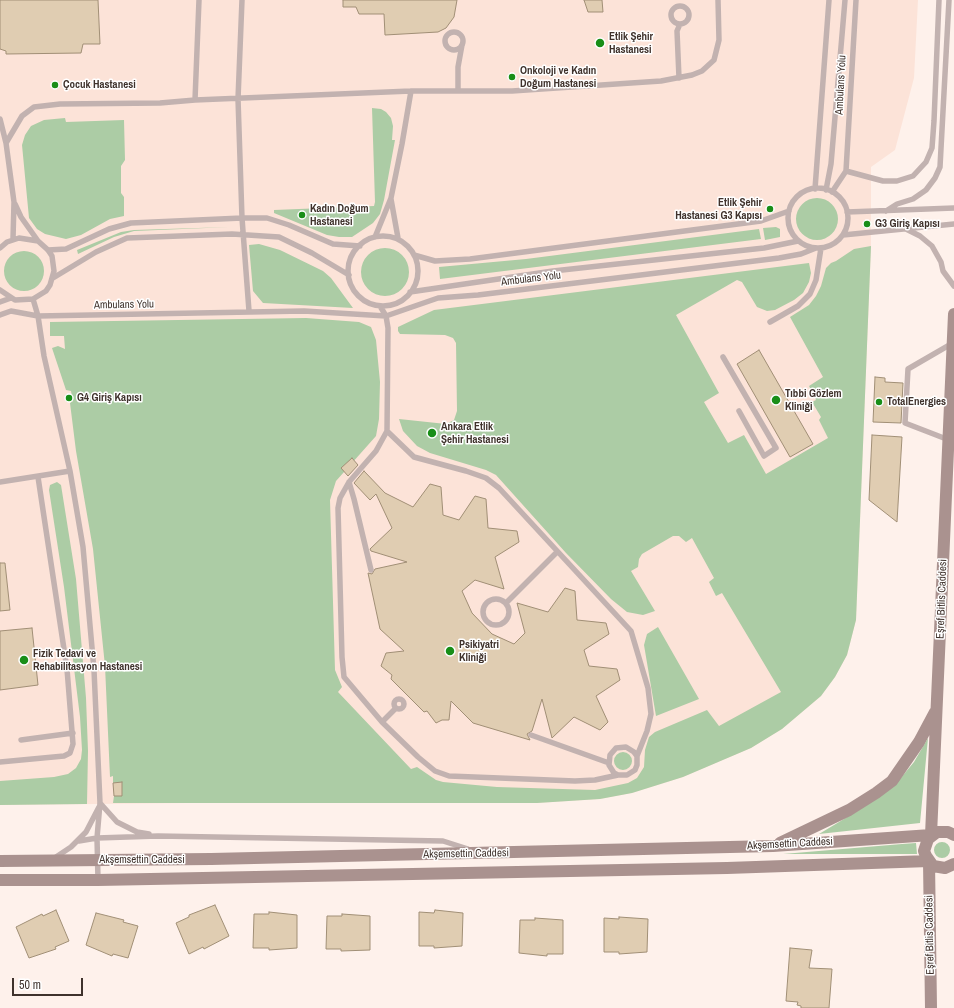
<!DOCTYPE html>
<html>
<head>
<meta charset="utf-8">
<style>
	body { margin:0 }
	#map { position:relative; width:954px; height:1008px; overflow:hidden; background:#fef1eb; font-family:"Archivo Narrow",sans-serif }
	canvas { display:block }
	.scale { position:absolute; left:12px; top:978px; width:71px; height:18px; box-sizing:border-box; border:2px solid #3f322c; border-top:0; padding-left:5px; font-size:12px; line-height:14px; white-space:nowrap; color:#3f322c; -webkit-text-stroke:3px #fff; paint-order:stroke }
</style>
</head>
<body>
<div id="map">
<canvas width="954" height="1008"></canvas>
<div class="scale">50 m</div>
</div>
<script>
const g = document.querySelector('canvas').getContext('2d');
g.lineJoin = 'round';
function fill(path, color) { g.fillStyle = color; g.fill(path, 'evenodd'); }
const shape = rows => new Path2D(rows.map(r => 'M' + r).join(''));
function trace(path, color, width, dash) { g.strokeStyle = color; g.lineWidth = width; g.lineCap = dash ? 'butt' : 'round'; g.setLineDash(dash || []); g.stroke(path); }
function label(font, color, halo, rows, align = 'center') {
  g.font = font + ' "Archivo Narrow",sans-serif'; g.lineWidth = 3; g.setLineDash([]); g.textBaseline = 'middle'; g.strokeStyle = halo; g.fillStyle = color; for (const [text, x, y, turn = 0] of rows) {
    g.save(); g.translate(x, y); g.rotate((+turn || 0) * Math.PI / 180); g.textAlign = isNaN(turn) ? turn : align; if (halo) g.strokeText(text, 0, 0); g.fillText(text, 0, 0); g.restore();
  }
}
const built = shape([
	[0,0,918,0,914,78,895,150,871,167,871,246,856,620,847,655,835,677,821,696,782,729,751,748,683,777,632,793,600,799,537,803,281,802,0,805]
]);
const green = shape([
	[372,108,381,109,386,112,391,118,393,126,392,140,395,140,384,200,380,214,373,223,352,237,339,237,327,235,274,213,274,210,374,206,375,202],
	[65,118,66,122,124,120,125,160,121,166,121,193,124,197,124,216,110,219,81,235,66,239,45,234,37,229,29,218,22,145,25,135,31,126,44,120],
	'796 219a21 21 0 1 1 42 0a21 21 0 1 1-42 0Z',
	[230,227,134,231,114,237,78,254,77,250,121,232,134,230],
	[776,227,780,229,780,237,765,240,763,228],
	[759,229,761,239,440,279,439,267,526,259],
	[259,244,280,250,323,271,331,278,353,308,263,303,253,291,249,245],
	[871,246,856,620,847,655,835,677,821,696,782,729,751,748,683,777,632,793,600,799,537,803,113,803,114,796,122,795,122,783,113,783,113,776,110,777,105,666,93,549,76,451,70,403,73,401,71,391,66,390,52,348,58,346,65,349,64,336,50,336,50,322,306,318,359,322,371,327,376,340,380,382,379,419,376,436,336,481,330,500,335,670,342,687,338,692,411,769,417,767,436,780,443,782,497,787,595,790,628,783,637,778,644,767,645,750,649,737,655,732,707,710,719,726,781,692,722,593,716,596,709,582,714,578,692,538,686,542,679,536,673,536,642,554,639,559,638,567,631,571,655,611,643,615,627,612,611,599,566,553,496,475,486,470,430,453,417,446,403,431,399,419,446,424,454,420,457,411,456,343,453,338,445,335,400,334,398,331,398,327,434,310,809,263,811,273,809,282,803,293,794,300,775,310,767,311,757,307,742,282,737,280,676,315,719,393,704,402,728,443,744,435,766,474,828,438,819,420,821,417,812,402,816,400,809,386,823,377,790,317,809,305,816,296,821,286,826,268,831,263,836,261,854,249],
	'361 272a24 24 0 1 1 48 0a24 24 0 1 1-48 0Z',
	'4 271a20 20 0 1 1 40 0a20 20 0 1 1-40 0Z',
	[57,482,61,485,76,579,86,698,88,751,87,804,0,805,0,781,54,777,68,774,76,768,81,759,82,750,80,717,64,587,49,490,50,485],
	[658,627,699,699,656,716,644,645,647,634],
	[928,738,920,823,819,834,859,810,895,785,914,762],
	'614 761a9 9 0 1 1 18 0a9 9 0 1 1-18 0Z',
	'934 850a8 8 0 1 1 16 0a8 8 0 1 1-16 0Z',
	[916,843,917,854,783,854,902,844]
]);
const building = shape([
	[0,0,98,0,100,44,83,44,81,53,6,54,6,51,0,49,0,0],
	[343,0,457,0,454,17,446,28,438,32,385,35,384,14,359,14,356,7,343,7,343,0],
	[584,0,602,0,603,12,588,12,584,0],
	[759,350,813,444,790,457,737,364,759,350],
	[875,377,885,378,885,382,903,383,901,423,873,422,875,377],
	[872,435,902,437,897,522,869,500,872,435],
	[352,458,358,465,348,476,341,468,352,458],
	[364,471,385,493,413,507,430,484,441,487,443,515,459,520,475,496,486,499,488,528,517,531,519,542,495,557,504,589,475,580,462,591,472,613,492,634,514,644,525,633,517,603,548,612,565,588,575,591,577,620,606,623,609,634,584,650,589,666,617,669,620,680,596,696,608,722,600,730,574,717,552,738,542,699,532,731,527,734,530,740,473,723,451,701,449,720,442,720,436,723,427,711,424,712,391,679,392,675,381,666,386,653,404,651,380,629,368,573,372,574,375,569,407,562,371,551,370,549,392,528,376,494,370,500,354,483,364,471],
	[0,563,5,563,10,610,0,611,0,563],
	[32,628,38,685,0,690,0,631,32,628],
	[122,782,122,796,114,796,113,783,122,782],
	[215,905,229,936,204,949,203,947,189,954,176,923,189,917,189,915,215,905],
	[56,910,69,941,55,947,56,949,29,958,16,927,42,914,43,916,56,910],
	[435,910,463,913,462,946,434,948,434,946,419,946,419,912,434,913,435,910],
	[269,912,297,915,297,948,269,950,269,948,253,948,254,914,269,914,269,912],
	[96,913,124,920,123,922,138,926,128,958,113,954,112,956,86,945,96,913],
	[342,914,370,916,370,950,341,951,341,949,326,949,327,916,342,916,342,914],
	[619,917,648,919,647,952,619,954,619,952,604,952,604,918,619,919,619,917],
	[535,918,563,920,563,954,547,954,547,956,519,953,520,920,535,920,535,918],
	[790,948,812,950,809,968,832,969,829,1008,801,1008,801,1006,797,1005,798,1002,786,1001,790,948]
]);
const lane = shape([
	[242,0,238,99,242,218,249,311],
	'671 15a9 9 0 1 1 18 0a9 9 0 1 1-18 0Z',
	'445 41a9 9 0 1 1 18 0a9 9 0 1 1-18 0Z',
	[679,78,677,31,680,24],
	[458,90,458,67,462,45],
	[195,100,199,0],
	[0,119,6,143],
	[846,171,883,181,897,181,913,176,926,162,932,148,934,121,939,0],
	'788 218a30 30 0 1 1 60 0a30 30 0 1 1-60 0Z',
	[815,189,829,0],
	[826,190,831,164,845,0],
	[832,192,846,171,856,0],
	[391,199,398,238],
	[15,204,21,217,38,241],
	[886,211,897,204,913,199,926,190,935,178,940,167,949,0],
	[847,212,954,208],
	[904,228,920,236,932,246,941,262,943,271,954,286],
	[843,235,954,224],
	'348 271a35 35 0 1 1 70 0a35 35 0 1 1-70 0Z',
	[375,237,391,198,402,144,411,91],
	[13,239,14,202,6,143,22,116,34,107,60,104,160,103,195,100,411,91,512,91,661,81,692,75,702,71,714,60,719,40,718,0],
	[0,248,7,242,19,238,38,241,48,250,52,256,54,271,50,285,46,291,33,299,15,300,0,290],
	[48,250,66,249,109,229,131,223,242,218,267,218,289,225,333,244,360,246],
	[414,255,435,261,470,259,761,221,789,211],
	[53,278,96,252,127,238,232,234,279,237,312,253,349,275],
	[410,292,553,271,764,248,798,241],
	[33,299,38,316,44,356,70,471,83,547,94,670,100,803,97,838,98,880],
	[0,302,11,298],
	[380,306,386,316,388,328,387,431,376,451,349,482,340,498,338,508,342,657,344,677,382,722,418,757,435,771,449,776,575,781,595,780,618,775],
	[0,315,11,311,38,316,304,311,386,316,438,298,478,295,779,258,801,254,816,248],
	[770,322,798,306,810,294,816,280,821,248],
	[723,357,776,448,764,456,739,411],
	[387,431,414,457,466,471,486,478,499,488,631,631,648,688,651,714,647,731,637,756,637,765,635,770,627,775,618,775,614,773,609,765,610,755,616,748,626,747,634,752,637,756],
	[949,440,905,423,908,369,953,343],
	[0,482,70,471],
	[349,482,354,499,371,570],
	'483 612a13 13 0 1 1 26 0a13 13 0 1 1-26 0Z',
	[506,603,557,552],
	'394 704a5 5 0 1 1 10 0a5 5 0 1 1-10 0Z',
	[382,722,396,708],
	[531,735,609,763],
	[21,740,73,733],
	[0,762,64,756,70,753,73,744,67,669,38,477],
	[100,803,117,822,137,832,149,834],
	[79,841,97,838,158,836,443,841,468,849],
	[56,857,71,847,86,832,99,807]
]);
const secondary = shape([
	[931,835,954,314],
	[954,835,948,832,937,832,928,839,924,851,926,856,933,866,945,868,954,864],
	[780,843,849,810,876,793,892,781,919,742,935,712],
	[0,861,211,859,773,846,931,835],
	[929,861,931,1008],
	[0,880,98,880,727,868,929,861]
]);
const markers = [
	[600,43,5,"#198e18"],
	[512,77,4,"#198e18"],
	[55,85,4,"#198e18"],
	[770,209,4,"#198e18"],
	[302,215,4,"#198e18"],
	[867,224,4,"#198e18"],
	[69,398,4,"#198e18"],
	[776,400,5,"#198e18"],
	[879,402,4,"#198e18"],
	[432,433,5,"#198e18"],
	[450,651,5,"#198e18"],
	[24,660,5,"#198e18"]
];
const poiNames = [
	["Etlik Şehir",609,37],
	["Hastanesi",609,50],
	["Onkoloji ve Kadın",520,71],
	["Doğum Hastanesi",520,84],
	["Çocuk Hastanesi",63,85],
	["Etlik Şehir",762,203,"right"],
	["Hastanesi G3 Kapısı",762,216,"right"],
	["Kadın Doğum",310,209],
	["Hastanesi",310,222],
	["G3 Giriş Kapısı",875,224],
	["Tıbbi Gözlem",785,394],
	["Kliniği",785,407],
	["G4 Giriş Kapısı",77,398],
	["TotalEnergies",887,402],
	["Ankara Etlik",441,427],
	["Şehir Hastanesi",441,440],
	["Psikiyatri",459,645],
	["Kliniği",459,658],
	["Fizik Tedavi ve",33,654],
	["Rehabilitasyon Hastanesi",33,667]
];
const streetNames = [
	["Ambulans Yolu",841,85,-87],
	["Ambulans Yolu",531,279,-7],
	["Ambulans Yolu",124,305,-1],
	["Eşref Bitlis Caddesi",942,599,-88],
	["Akşemsettin Caddesi",790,844,-3],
	["Akşemsettin Caddesi",466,854,-1],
	["Akşemsettin Caddesi",142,860],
	["Eşref Bitlis Caddesi",930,935,-91]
];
fill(built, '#fce3d8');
fill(green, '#accca5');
fill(building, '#e0cdb2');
trace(building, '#a18f76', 1);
trace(lane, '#c2b2b0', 5.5);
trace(secondary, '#aa928f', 12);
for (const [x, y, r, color] of markers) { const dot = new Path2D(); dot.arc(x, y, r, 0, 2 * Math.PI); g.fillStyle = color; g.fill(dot); trace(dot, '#fff', 1.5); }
label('bold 11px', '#3f322c', '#fff', poiNames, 'left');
label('11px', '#3f322c', '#fff', streetNames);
</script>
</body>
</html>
